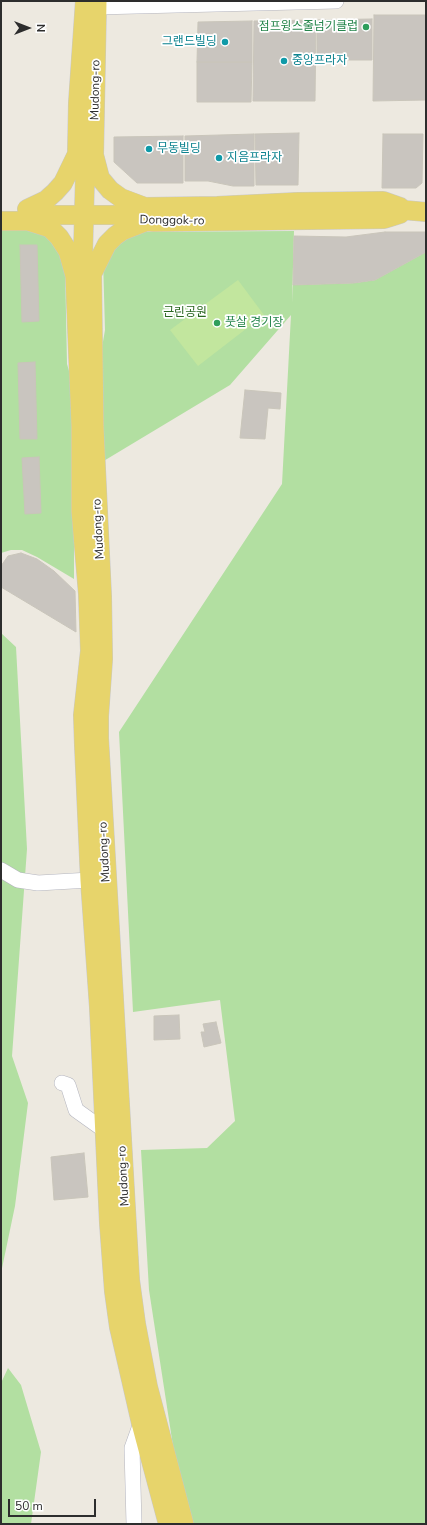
<!DOCTYPE html>
<html>
<head>
<meta charset="utf-8">
<style>
	body { margin:0 }
	#map { position:relative; width:427px; height:1525px; overflow:hidden; background:#ede9e0; font-family:"Nunito Sans",sans-serif }
	canvas { display:block }
	.frame { position:absolute; inset:0; border:2px solid #2d2d2d; pointer-events:none }
	.north { position:absolute; left:8px; top:8px; width:40px; height:40px; -webkit-text-stroke:3px #fff; paint-order:stroke; rotate:90deg; font-size:11px; font-weight:700; line-height:16px; text-align:center; color:#2d2d2d }
	.north::after { content:''; display:block; margin:auto; width:14px; height:18px; background:#2d2d2d; clip-path:polygon(50% 0,100% 100%,50% 72%,0 100%) }
	.scale { position:absolute; left:8px; top:1499px; width:88px; height:18px; box-sizing:border-box; border:2px solid #2d2d2d; border-top:0; padding-left:5px; font-size:12px; line-height:14px; white-space:nowrap; color:#2d2d2d; -webkit-text-stroke:3px #fff; paint-order:stroke }
</style>
</head>
<body>
<div id="map">
<canvas width="427" height="1525"></canvas>
<div class="frame"></div>
<div class="north">N</div>
<div class="scale">50 m</div>
</div>
<script>
const g = document.querySelector('canvas').getContext('2d');
g.lineJoin = 'round';
function fill(path, color) { g.fillStyle = color; g.fill(path, 'evenodd'); }
const shape = rows => new Path2D(rows.map(r => 'M' + r).join(''));
function trace(path, color, width, dash) { g.strokeStyle = color; g.lineWidth = width; g.lineCap = dash ? 'butt' : 'round'; g.setLineDash(dash || []); g.stroke(path); }
function label(font, color, halo, rows, align = 'center') {
  g.font = font + ' "Nunito Sans","Noto Sans KR",sans-serif'; g.lineWidth = 3.5; g.setLineDash([]); g.textBaseline = 'middle'; g.strokeStyle = halo; g.fillStyle = color; for (const [text, x, y, turn = 0] of rows) {
    g.save(); g.translate(x, y); g.rotate((+turn || 0) * Math.PI / 180); g.textAlign = isNaN(turn) ? turn : align; if (halo) g.strokeText(text, 0, 0); g.fillText(text, 0, 0); g.restore();
  }
}
const green = shape([
	[1,226,47,233,65,264,67,364,74,388,74,579,37,557,22,550,11,550,1,553],
	[294,231,292,303,293,285,354,283,375,280,426,252,426,1524,185,1524,149,1290,141,1150,207,1148,235,1121,220,1000,133,1012,119,732,282,484,291,315,230,385,102,462,100,359,105,330,103,259,133,232],
	[1,633,16,647,27,849,12,1056,28,1103,15,1206,1,1273],
	[8,1368,21,1385,41,1452,31,1524,1,1524,1,1383]
]);
const pitch = shape([
	[238,280,264,315,198,366,170,330]
]);
const building = shape([
	[374,15,426,15,426,100,373,101,374,15],
	[372,19,372,60,317,60,317,20,372,19],
	[316,20,315,101,253,101,254,21,316,20],
	[252,21,252,62,197,62,198,22,252,21],
	[197,62,252,62,251,102,197,102,197,62],
	[299,133,298,185,256,185,255,134,299,133],
	[254,134,254,186,233,186,208,181,185,181,185,136,254,134],
	[383,134,423,134,422,183,416,188,382,188,383,134],
	[183,136,183,183,137,183,114,162,114,137,183,136],
	[385,232,426,232,426,252,375,280,354,283,293,285,294,236,346,237,385,232],
	[20,245,37,245,39,321,22,322,20,245],
	[35,362,37,439,20,439,18,363,35,362],
	[245,390,281,393,280,409,268,408,265,439,240,438,245,390],
	[39,457,41,513,25,514,22,458,39,457],
	[21,553,37,559,54,571,75,591,76,632,1,587,1,566,8,556,21,553],
	[179,1015,180,1039,154,1040,154,1016,179,1015],
	[216,1022,221,1043,204,1047,201,1032,205,1032,203,1024,216,1022],
	[84,1153,88,1197,54,1200,51,1157,84,1153]
]);
const minor = shape([
	[97,7,336,1],
	[1,870,18,880,38,883,90,880],
	[62,1083,68,1085,76,1110,104,1130],
	[134,1524,132,1448,141,1423]
]);
const major = shape([
	[85,1,78,103,77,154,82,171,85,176,83,254,90,267,92,274,94,427,102,597,103,659,99,716,99,738,130,1280,136,1324,148,1387,184,1524],
	[94,155,100,178,110,190,121,198,145,207],
	[85,176,89,171,94,155,97,1],
	[27,209,46,200,55,192,63,183,77,154],
	[126,215,137,209,145,207,217,206,298,202,383,201,400,207,404,210,426,212],
	[126,215,130,219,137,221,154,222,384,219,400,214,404,210],
	[1,221,28,221,46,215,126,215],
	[28,221,50,228,59,237,68,251,75,276],
	[83,254,79,260,75,276,81,426,81,511,88,594,90,651,83,715,84,745,90,880,99,1007,109,1223,114,1291,119,1327,141,1423,168,1524],
	[92,274,107,244,115,236,122,231,145,222]
]);
const markers = [
	[366,27,4,"#2e9e5b"],
	[225,42,4,"#0f9aa8"],
	[284,61,4,"#0f9aa8"],
	[149,149,4,"#0f9aa8"],
	[219,158,4,"#0f9aa8"],
	[217,323,4,"#2e9e5b"]
];
const leisureNames = [
	["점프윙스줄넘기클럽",358,27],
	["풋살 경기장",225,323,"left"]
];
const cultureNames = [
	["그랜드빌딩",217,42,"right"],
	["중앙프라자",292,61],
	["무동빌딩",157,149],
	["지음프라자",227,158]
];
const streetNames = [
	["Mudong-ro",96,90,-89],
	["Donggok-ro",172,221,1],
	["Mudong-ro",99,529,-93],
	["Mudong-ro",105,852,-93],
	["Mudong-ro",124,1176,-93]
];
const parkNames = [
	["근린공원",185,313]
];
fill(green, '#b2dfa1');
fill(pitch, '#c2e69e');
fill(building, '#c9c5bf');
trace(building, '#c9c5ba', 1);
trace(minor, '#b4b5bf', 16);
trace(major, '#c8c8c8', 20);
trace(minor, '#fff', 15);
trace(major, '#e7d46b', 19);
for (const [x, y, r, color] of markers) { const dot = new Path2D(); dot.arc(x, y, r, 0, 2 * Math.PI); g.fillStyle = color; g.fill(dot); trace(dot, '#fff', 1.5); }
label('12px', '#27864d', '#fff', leisureNames, 'right');
label('12px', '#0d838f', '#fff', cultureNames, 'left');
label('12px', '#2d2d2d', '#fff', streetNames);
label('12px', '#296620', '#fff', parkNames);
</script>
</body>
</html>
